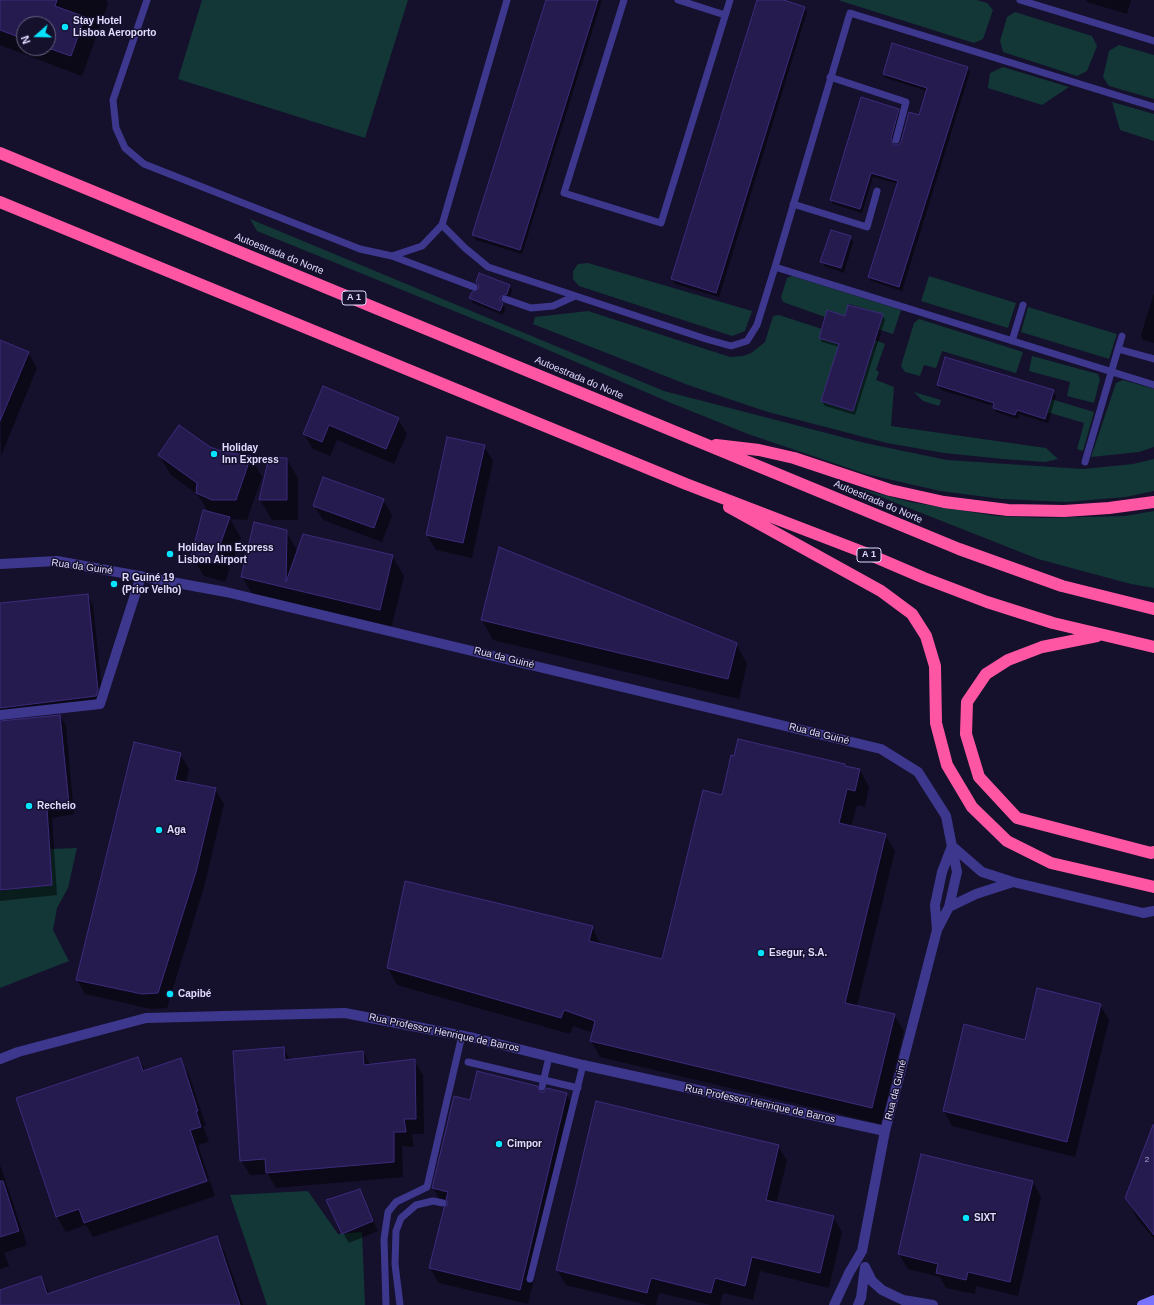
<!DOCTYPE html>
<html>
<head>
<meta charset="utf-8">
<style>
	body { margin:0 }
	#map { position:relative; width:1154px; height:1305px; overflow:hidden; background:#15102c; font-family:Arial,sans-serif }
	canvas { display:block }
	.north { position:absolute; left:16px; top:16px; width:40px; height:40px; box-sizing:border-box; background:#15102c; border:1px solid #666180; border-radius:50%; rotate:250deg; font-size:11px; font-weight:700; line-height:16px; text-align:center; color:#e0dbff }
	.north::after { content:''; display:block; margin:auto; width:14px; height:18px; background:#07e2ff; clip-path:polygon(50% 0,100% 100%,50% 72%,0 100%) }
</style>
</head>
<body>
<div id="map">
<canvas width="1154" height="1305"></canvas>
<div class="north">N</div>
</div>
<script>
const g = document.querySelector('canvas').getContext('2d');
g.lineJoin = 'round';
function fill(path, color) { g.fillStyle = color; g.fill(path, 'evenodd'); }
const shape = rows => new Path2D(rows.map(r => 'M' + r).join(''));
function trace(path, color, width, dash) { g.strokeStyle = color; g.lineWidth = width; g.lineCap = dash ? 'butt' : 'round'; g.setLineDash(dash || []); g.stroke(path); }
function label(font, color, halo, rows, align = 'center') {
  g.font = font + ' Arial,sans-serif'; g.lineWidth = 3; g.setLineDash([]); g.textBaseline = 'middle'; g.strokeStyle = halo; g.fillStyle = color; for (const [text, x, y, turn = 0] of rows) {
    g.save(); g.translate(x, y); g.rotate((+turn || 0) * Math.PI / 180); g.textAlign = isNaN(turn) ? turn : align; if (halo) g.strokeText(text, 0, 0); g.fillText(text, 0, 0); g.restore();
  }
}
const green = shape([
	[202,0,408,0,365,138,178,79],
	[838,0,977,0,987,3,993,10,983,39,974,43],
	[1015,12,1092,36,1097,46,1087,71,1077,76,1003,52,1000,41,1007,17],
	[1119,45,1154,55,1154,99,1109,86,1103,77,1109,51],
	[1003,67,1069,87,1042,105,988,88,990,73],
	[1112,102,1154,114,1154,141,1120,130],
	[250,219,664,391,865,443,947,460,1083,469,1133,464,1154,459,1154,491,1126,497,1066,502,1002,499,940,491,866,474,748,434,671,403,518,337,257,231],
	[588,263,752,311,745,331,732,336,579,286,573,279,573,271,578,264],
	[792,276,901,310,893,334,878,329,883,314,849,304,845,316,828,310,825,317,783,302,781,297,787,278],
	[929,276,1016,303,1008,328,921,301],
	[1028,307,1117,334,1109,359,1021,332],
	[588,311,730,357,743,356,751,353,765,342,773,316,779,315,822,329,819,338,839,344,821,401,853,411,875,340,885,344,876,370,879,372,876,380,894,387,891,426,1046,448,1058,459,1045,462,1003,459,944,453,887,443,768,412,735,401,688,385,533,324,535,317],
	[919,319,1023,352,1016,373,942,351,936,368,924,365,920,376,905,372,901,366,914,323],
	[1032,356,1098,374,1100,379,1094,403,1067,396,1070,382,1029,371],
	[1123,380,1154,389,1154,447,1139,452,1091,457,1116,383],
	[914,392,941,400,939,406,923,401],
	[1051,399,1094,412,1083,451,1077,449,1084,423,1047,412],
	[858,488,910,502,996,516,1043,518,1125,516,1154,511,1154,588,1131,584,1038,559],
	[77,848,68,888,57,908,53,930,69,961,0,988,0,891,51,885,50,849],
	[308,1191,338,1234,362,1232,365,1305,267,1305,230,1195]
]);
const shadow = shape([
	[0,0,106,0,108,4,82,76,0,45],
	[24,24,48,24,48,48,24,48],
	[547,0,602,0,522,254,476,240,473,235],
	[758,0,780,0,804,7,807,12,719,297,675,284,672,279],
	[1086,0,1131,0,1127,14,1087,2],
	[967,67,970,72,902,291,871,281,869,277,898,184,873,177,862,213,833,204,831,199,898,110,901,114,894,146,898,146,902,142,919,116,927,91,886,78,884,73],
	[850,237,853,242,844,273,824,266,822,262],
	[477,282,510,286,512,290,509,299,503,302,505,309,503,315,473,303,470,298,479,290],
	[1154,293,1154,343,1143,340,1141,335],
	[882,315,885,320,855,415,825,406,822,401,839,347,822,342,820,338,846,317],
	[0,341,28,353,37,368,1,456],
	[938,385,1053,391,1056,396,1048,423,1019,414,1018,419,996,412,994,406,941,390],
	[323,388,398,419,407,434,394,464,337,440,330,456,313,449,304,434],
	[484,446,493,461,472,558,436,550,427,535],
	[210,448,223,453,251,457,262,477,247,520,230,519,241,538,225,582,204,576,192,557,209,513,198,495,171,475,159,455],
	[287,459,298,479,298,520,272,520,260,500],
	[383,500,392,515,382,542,323,520,314,505],
	[286,531,298,552,392,556,404,576,391,629,254,597,242,577],
	[500,549,736,644,747,664,739,699,493,640,482,620],
	[87,595,93,605,103,701,5,718,0,723,60,716,66,726,74,814,52,818,57,895,0,901,0,604],
	[180,754,189,769,186,783,215,789,224,804,204,887,167,1008,151,1009,85,994,77,980],
	[844,765,846,767,860,770,869,787,865,807,857,805,851,827,885,835,895,851,857,1006,894,1015,904,1031,881,1124,600,1057,591,1041,593,1033,573,1026,570,1034,397,985,388,968,406,882,592,927,601,945,663,960,723,796],
	[1100,1005,1109,1020,1075,1157,952,1126,944,1111,1026,1041],
	[284,1049,290,1060,363,1052,370,1065,414,1060,423,1075,424,1134,412,1134,414,1147,402,1146,403,1177,276,1188,268,1174,250,1175,241,1160],
	[138,1058,146,1072,180,1060,189,1075,206,1126,203,1126,209,1142,198,1145,209,1179,85,1221,85,1223,210,1181,215,1196,93,1237,86,1225,66,1232,57,1217,17,1099],
	[540,1093,566,1094,575,1109,528,1304,439,1283,430,1268,449,1204,442,1203,433,1188,471,1101],
	[1154,1125,1154,1239,1137,1218,1126,1198],
	[778,1146,787,1161,776,1204,833,1217,842,1232,829,1288,760,1271,753,1300,723,1293,720,1305,711,1305,659,1293,656,1305,647,1305,566,1285,557,1270],
	[0,1165,27,1245,4,1253,9,1266,0,1269],
	[1033,1182,1041,1197,1018,1296,976,1286,975,1294,946,1288,940,1277,908,1269,899,1254],
	[359,1190,378,1231,349,1243,343,1233],
	[216,1238,225,1253,243,1305,0,1305,0,1291,40,1277,50,1294]
]);
const building = shape([
	[0,0,57,0,55,6,85,17,71,56,48,48,48,24,24,24,24,39,0,30,0,0],
	[546,0,598,0,520,250,472,235,546,0],
	[757,0,784,0,805,7,716,293,671,279,757,0],
	[892,43,968,67,899,287,868,277,898,181,871,173,860,209,830,200,861,97,899,109,891,139,894,145,898,145,901,142,909,112,919,115,927,88,883,74,892,43],
	[831,230,851,236,841,268,820,262,831,230],
	[479,273,510,285,507,294,500,297,500,300,503,304,500,311,469,298,472,292,478,289,479,286,476,282,479,273],
	[848,305,883,314,853,411,821,401,839,344,819,338,827,310,845,316,848,305],
	[0,340,29,352,0,421,0,340],
	[945,357,1054,390,1045,419,1017,410,1015,415,993,408,994,403,937,385,945,357],
	[323,386,399,418,386,449,329,425,322,442,303,434,323,386],
	[179,425,210,447,224,452,251,456,236,500,212,500,196,493,197,483,158,455,179,425],
	[447,437,485,445,463,543,426,535,447,437],
	[269,457,287,458,287,500,259,500,269,457],
	[323,477,384,499,374,528,313,506,323,477],
	[203,510,230,517,214,562,191,557,203,510],
	[254,522,287,530,286,582,303,534,393,555,380,610,241,577,254,522],
	[499,547,737,643,728,679,481,620,499,547],
	[88,594,98,690,96,696,0,708,0,603,88,594],
	[60,715,69,804,47,808,52,885,0,890,0,721,60,715],
	[738,739,845,764,845,766,860,769,855,791,847,789,839,823,886,834,845,1003,895,1014,872,1108,590,1041,595,1021,564,1010,561,1018,387,968,405,881,593,926,589,941,662,959,703,790,722,795,731,755,734,756,738,739],
	[134,742,181,753,175,780,216,788,196,872,158,993,142,994,76,980,134,742],
	[1037,988,1101,1004,1067,1142,943,1111,964,1024,1025,1040,1037,988],
	[284,1047,285,1060,363,1051,364,1065,415,1059,416,1119,404,1119,406,1132,394,1132,394,1162,266,1173,265,1159,240,1161,233,1051,284,1047],
	[138,1057,143,1071,181,1058,198,1111,196,1111,201,1127,190,1130,207,1181,84,1223,79,1209,56,1217,16,1098,138,1057],
	[477,1071,537,1086,540,1092,544,1092,547,1088,567,1093,520,1290,429,1268,444,1208,448,1204,446,1199,448,1192,432,1188,454,1096,470,1100,477,1071],
	[596,1101,779,1145,766,1200,834,1216,820,1273,752,1257,745,1286,715,1278,711,1293,651,1278,647,1293,556,1270,596,1101],
	[1153,1125,1154,1125,1154,1235,1125,1198,1153,1125],
	[921,1154,1033,1181,1010,1282,968,1272,966,1280,936,1273,938,1264,898,1254,921,1154],
	[0,1181,3,1181,19,1231,0,1237,0,1181],
	[360,1189,373,1221,342,1234,326,1200,360,1189],
	[217,1236,240,1305,0,1305,0,1290,41,1276,47,1294,217,1236]
]);
const lane = shape([
	[147,0,113,100,116,128,125,148,144,164,360,249,392,256,422,246,442,225,507,0],
	[624,0,564,193,661,223,730,0],
	[678,0,725,15],
	[1020,0,1154,41],
	[830,77,906,102,896,140],
	[793,204,867,227,877,191],
	[442,225,465,248,488,267,706,339,731,346,747,341,757,325,775,267,1154,385],
	[392,256,474,287],
	[775,267,850,13,1154,107],
	[505,299,531,308,553,306,575,296],
	[1012,341,1023,305],
	[1118,349,1122,336],
	[1085,462,1118,349,1154,359],
	[468,1062,578,1088],
	[542,1087,549,1057],
	[530,1279,583,1065],
	[386,1305,384,1239,388,1212,396,1202,427,1187,462,1035],
	[400,1305,395,1264,396,1231,401,1218,416,1205,433,1201,443,1203]
]);
const street = shape([
	[0,564,57,561,226,592,881,749,918,772,946,816,957,872,949,907,937,930,885,1131,862,1251,849,1273,834,1305],
	[0,715,100,704,141,576],
	[952,846,982,872,1013,882,1143,913,1154,911],
	[949,907,976,894,1013,882],
	[937,930,935,905,942,872,952,846],
	[0,1059,18,1052,146,1018,345,1013,474,1038,583,1065,885,1131],
	[865,1267,872,1281,882,1290,903,1300,933,1305],
	[858,1305,861,1298,865,1267]
]);
const secondary = shape([
	[1142,1305,1154,1300]
]);
const highway = shape([
	[0,153,959,549,1062,586,1154,609],
	[0,202,686,484,868,554,924,578,987,602,1053,623,1154,647],
	[716,445,759,450,794,458,890,490,944,502,1008,510,1064,511,1109,508,1154,502],
	[729,507,881,591,912,614,926,636,935,666,936,723,947,765,972,807,1007,841,1051,863,1154,887],
	[1097,636,1042,647,1008,660,986,674,967,702,966,734,979,777,1017,818,1151,853,1154,852]
]);
const markers = [
	[65,27,4,"#07e2ff"],
	[214,454,4,"#07e2ff"],
	[170,554,4,"#07e2ff"],
	[114,584,4,"#07e2ff"],
	[29,806,4,"#07e2ff"],
	[159,830,4,"#07e2ff"],
	[761,953,4,"#07e2ff"],
	[170,994,4,"#07e2ff"],
	[499,1144,4,"#07e2ff"],
	[966,1218,4,"#07e2ff"]
];
const numberNames = [
	["2",1147,1160]
];
const shields = [
	[354,298,24],
	[869,555,24]
];
const shieldNames = [
	["A 1",354,298],
	["A 1",869,555]
];
const poiNames = [
	["Stay Hotel",73,21],
	["Lisboa Aeroporto",73,33],
	["Holiday",222,448],
	["Inn Express",222,460],
	["Holiday Inn Express",178,548],
	["Lisbon Airport",178,560],
	["R Guiné 19",122,578],
	["(Prior Velho)",122,590],
	["Recheio",37,806],
	["Aga",167,830],
	["Esegur, S.A.",769,953],
	["Capibé",178,994],
	["Cimpor",507,1144],
	["SIXT",974,1218]
];
const streetNames = [
	["Autoestrada do Norte",279,254,22],
	["Autoestrada do Norte",579,378,23],
	["Autoestrada do Norte",878,502,23],
	["Rua da Guiné",82,567,8],
	["Rua da Guiné",504,658,14],
	["Rua da Guiné",819,734,14],
	["Rua Professor Henrique de Barros",444,1033,12],
	["Rua da Guiné",896,1090,-76],
	["Rua Professor Henrique de Barros",760,1104,12]
];
fill(green, '#123736');
fill(shadow, '#0007');
fill(building, '#261b4f');
trace(building, '#3d2b7c', 1);
trace(lane, '#3d388e', 7);
trace(street, '#3d388e', 10);
trace(secondary, '#7872ff', 10);
trace(highway, '#ff56a4', 12);
for (const [x, y, r, color] of markers) { const dot = new Path2D(); dot.arc(x, y, r, 0, 2 * Math.PI); g.fillStyle = color; g.fill(dot); trace(dot, '#15102c', 1.5); }
label('8px', '#b2abd3', null, numberNames);
for (const [x, y, w] of shields) { const box = new Path2D(); box.roundRect(x - w / 2, y - 7, w, 14, 3); g.fillStyle = '#15102c'; g.fill(box); trace(box, '#e0dbff', 1); }
label('bold 9px', '#e0dbff', null, shieldNames);
label('bold 10px', '#e0dbff', '#15102c', poiNames, 'left');
label('10px', '#e0dbff', '#15102c', streetNames);
</script>
</body>
</html>
